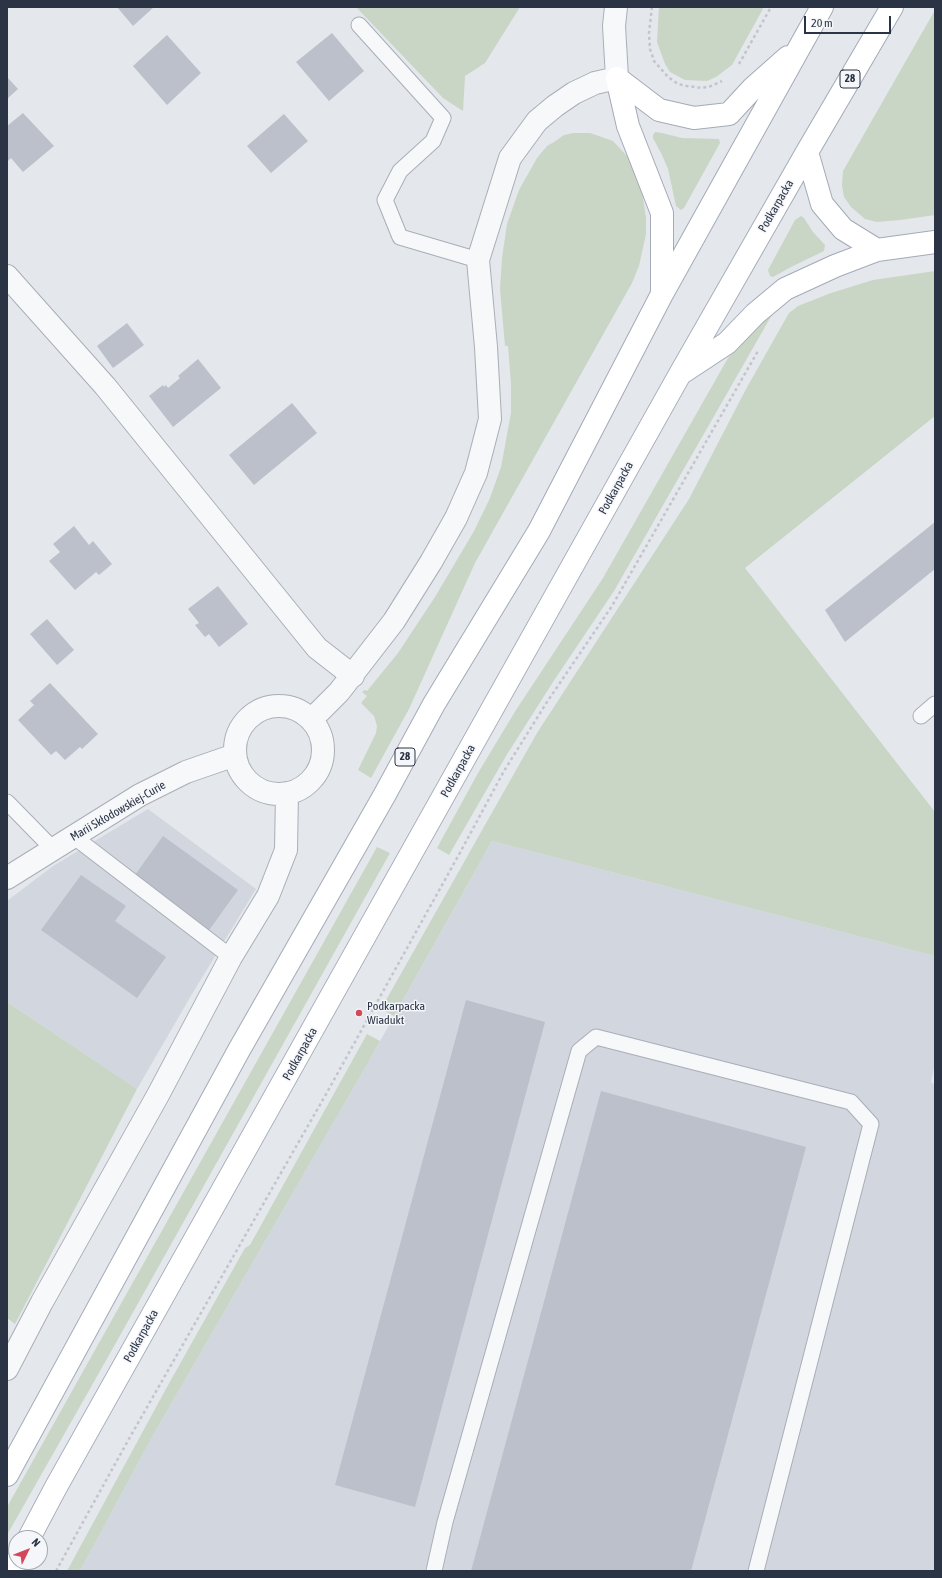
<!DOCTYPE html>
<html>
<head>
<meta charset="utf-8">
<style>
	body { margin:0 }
	#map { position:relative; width:942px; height:1578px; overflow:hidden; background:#e4e7ec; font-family:"Asap Condensed",sans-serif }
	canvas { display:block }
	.frame { position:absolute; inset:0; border:8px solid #2b3445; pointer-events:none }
	.north { position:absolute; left:8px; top:1530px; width:40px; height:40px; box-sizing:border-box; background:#f4f6f9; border:1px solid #a4a8b1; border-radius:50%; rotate:47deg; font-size:11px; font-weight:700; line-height:16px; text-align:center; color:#2b3445 }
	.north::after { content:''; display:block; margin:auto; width:14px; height:18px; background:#d1495b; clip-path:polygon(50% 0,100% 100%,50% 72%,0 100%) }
	.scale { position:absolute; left:804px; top:16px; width:87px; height:18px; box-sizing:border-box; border:2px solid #2b3445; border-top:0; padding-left:5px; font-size:12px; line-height:14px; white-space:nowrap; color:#2b3445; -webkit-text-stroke:3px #f4f6f9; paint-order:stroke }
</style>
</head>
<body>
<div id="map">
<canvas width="942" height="1578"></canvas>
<div class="frame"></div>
<div class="north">N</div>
<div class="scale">20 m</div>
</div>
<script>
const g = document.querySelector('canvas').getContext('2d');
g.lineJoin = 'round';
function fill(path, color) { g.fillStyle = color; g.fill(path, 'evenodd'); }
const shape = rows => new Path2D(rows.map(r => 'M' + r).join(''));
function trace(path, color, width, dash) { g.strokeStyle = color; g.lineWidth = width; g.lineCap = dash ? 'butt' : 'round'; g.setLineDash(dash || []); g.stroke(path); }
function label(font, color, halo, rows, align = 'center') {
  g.font = font + ' "Asap Condensed",sans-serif'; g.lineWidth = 3; g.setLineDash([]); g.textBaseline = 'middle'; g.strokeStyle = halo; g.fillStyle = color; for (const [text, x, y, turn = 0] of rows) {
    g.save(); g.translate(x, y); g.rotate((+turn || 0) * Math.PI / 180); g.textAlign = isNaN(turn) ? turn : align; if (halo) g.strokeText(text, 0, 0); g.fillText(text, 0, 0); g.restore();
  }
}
const built = shape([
	[148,809,256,889,192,994,137,1089,7,1002,7,901,53,866],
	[492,841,935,956,935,1063,931,1082,935,1085,935,1571,80,1571,152,1437,369,1061]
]);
const green = shape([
	[356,7,520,7,485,63,465,76,463,111,443,98],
	[659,7,764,7,732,65,716,77,707,81,685,80,670,72,665,64,657,42],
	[935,10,935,215,900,220,877,222,865,219,851,207,844,197,842,186,843,171],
	[655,132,662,133,682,138,719,139,720,143,684,208,681,210,676,206,668,169,662,155,653,138,653,135],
	[573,133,590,133,613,141,627,156,633,163,642,191,646,218,646,234,639,266,632,283,475,563,409,709,371,778,358,770,376,733,377,726,374,716,361,703,367,696,362,692,365,690,367,691,398,653,435,597,474,531,490,498,501,467,511,413,511,384,508,346,505,346,500,289,502,258,507,224,519,190,537,158,547,146,554,142,564,135],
	[801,216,804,218,813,232,825,245,824,251,791,267,773,277,770,276,768,270,795,220],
	[935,271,935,416,745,568,935,812,935,956,492,841,394,1016,381,1009,537,733,689,499,746,389,789,313,798,306,831,293,873,280],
	[773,313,614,591,553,682,506,756,449,855,437,848,478,773,516,710,603,578,728,358,746,338],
	[377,847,390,853,108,1357,7,1535,7,1507],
	[7,1002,137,1089,15,1324,7,1318],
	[367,1034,380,1041,369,1061,152,1437,80,1571,67,1571,167,1387,245,1248,250,1245]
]);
const building = shape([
	[117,7,154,7,133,26],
	[332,33,364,71,329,101,296,62],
	[167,35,201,73,167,105,133,66],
	[7,77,18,89,7,99],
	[23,113,54,146,23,172,11,158,7,162,7,126],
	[284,114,308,141,271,173,247,146],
	[127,323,144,345,113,368,97,346],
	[198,359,221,388,173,427,149,396,163,385,164,387,166,385,168,388,180,378,178,376],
	[292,403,317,433,254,485,229,455],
	[935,522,935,569,845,642,825,610],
	[74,526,89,545,93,541,112,564,99,575,96,572,75,590,49,561,60,552,53,544],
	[218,586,248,624,219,647,209,634,205,637,195,625,199,623,188,609],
	[47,619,74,650,57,665,30,634],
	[50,683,98,734,82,749,80,747,65,760,56,751,51,755,18,720,34,705,30,701],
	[163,836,238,890,207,933,132,879],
	[81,875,126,906,115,921,166,957,137,998,41,930],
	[466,1000,545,1022,415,1507,335,1485],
	[601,1091,806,1147,691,1571,471,1571]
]);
const path = shape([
	[652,7,649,33,650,49,654,61,668,77,678,84,687,86,702,88,711,86,722,81],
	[739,64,771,7],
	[56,1571,130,1437,325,1096,462,849,504,771,547,702,612,606,758,351]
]);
const lane = shape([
	[359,25,443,118,433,141,400,171,385,200,400,237,478,260],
	[921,716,935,704],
	[7,802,53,849],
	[73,836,231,957],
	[434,1571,445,1522,579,1051,596,1037,851,1102,871,1124,756,1571]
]);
const street = shape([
	[7,276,105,386,317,648,353,676],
	'235 750a44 44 0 1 1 88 0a44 44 0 1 1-88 0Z',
	[311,720,339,692,394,621,431,562,456,518,476,473,490,419,486,347,478,260,510,158,537,121,555,106,574,93,595,83,617,78,614,26,616,7],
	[7,878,140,795,186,772,235,755],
	[7,1369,42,1302,158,1095,231,957,268,896,286,850,287,793]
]);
const primary = shape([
	[617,78,659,110,694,118,729,114,753,88,788,57],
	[617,78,628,126,662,213,662,293],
	[807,152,822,204,843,229,877,250],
	[683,372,727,343,755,314,785,289,835,266,877,250,935,242],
	[7,1475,239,1050,384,796,434,704,539,531,661,296,822,7],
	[29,1538,56,1487,680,374,807,152,892,7],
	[11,1571,16,1562]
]);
const markers = [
	[359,1013,4,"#d1495b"]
];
const shields = [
	[850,79,20],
	[405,757,20]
];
const shieldNames = [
	["28",850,79],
	["28",405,757]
];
const streetNames = [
	["Podkarpacka",776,206,-60],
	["Podkarpacka",616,488,-61],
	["Podkarpacka",458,771,-61],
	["Marii Skłodowskiej-Curie",118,811,-30],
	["Podkarpacka",300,1054,-61],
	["Podkarpacka",141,1336,-61]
];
const poiNames = [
	["Podkarpacka",367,1006],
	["Wiadukt",367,1020]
];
fill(built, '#d2d6de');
fill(green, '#c9d6c5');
fill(building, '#bbc0ca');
trace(lane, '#a9aeb7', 17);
trace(street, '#a9aeb7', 24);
trace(primary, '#a3abb8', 24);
trace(path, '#c2c5cb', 2.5, [3, 3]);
trace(lane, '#f7f8fa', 15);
trace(street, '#f7f8fa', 22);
trace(primary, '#fff', 22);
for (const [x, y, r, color] of markers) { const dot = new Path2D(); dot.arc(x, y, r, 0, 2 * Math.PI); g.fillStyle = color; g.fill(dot); trace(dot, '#f4f6f9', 1.5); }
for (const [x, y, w] of shields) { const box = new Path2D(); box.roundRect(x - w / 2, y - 9, w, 18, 3); g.fillStyle = '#f4f6f9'; g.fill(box); trace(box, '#2b3445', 1); }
label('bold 11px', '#2b3445', null, shieldNames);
label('12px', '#2b3445', '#f4f6f9', streetNames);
label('12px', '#2b3445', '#f4f6f9', poiNames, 'left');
</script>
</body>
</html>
